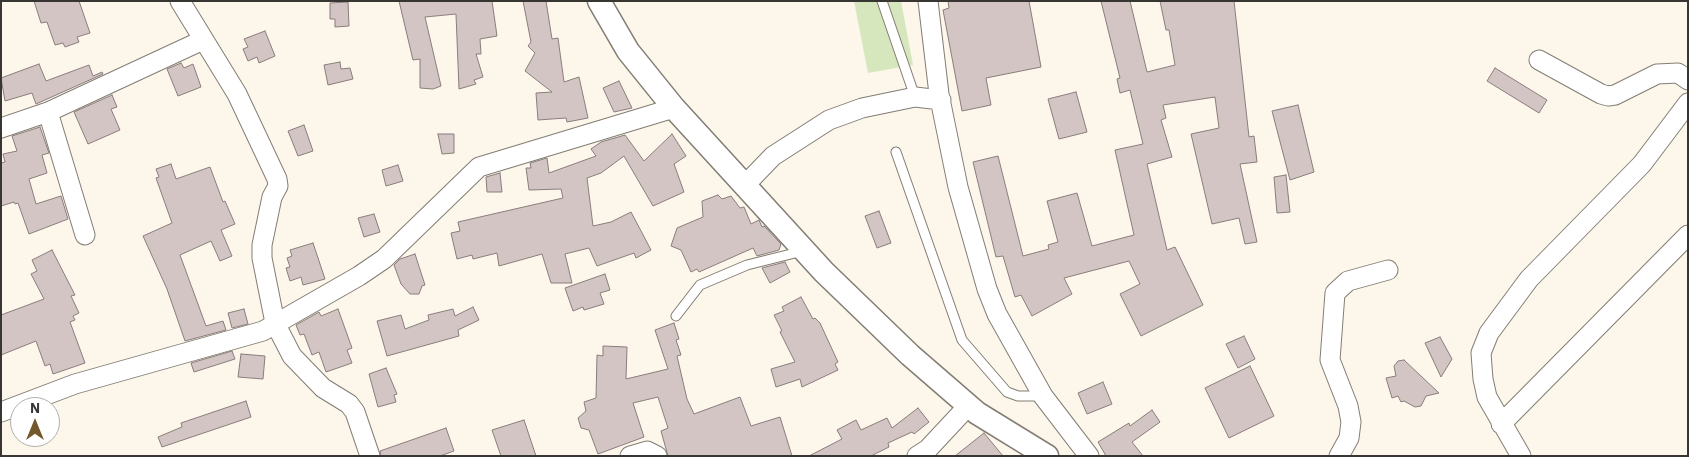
<!DOCTYPE html>
<html>
<head>
<meta charset="utf-8">
<style>
	body { margin:0 }
	#map { position:relative; width:1689px; height:457px; overflow:hidden; background:#fcf6eb; font-family:"IBM Plex Sans",sans-serif }
	canvas { display:block }
	.frame { position:absolute; inset:0; border:2px solid #383632; pointer-events:none }
	.north { position:absolute; left:10px; top:397px; width:50px; height:50px; box-sizing:border-box; background:#fff; border:1px solid #afafad; border-radius:50%; rotate:0deg; font-size:14px; font-weight:700; line-height:20px; text-align:center; color:#383632 }
	.north::after { content:''; display:block; margin:auto; width:18px; height:22px; background:#74582b; clip-path:polygon(50% 0,100% 100%,50% 72%,0 100%) }
</style>
</head>
<body>
<div id="map">
<canvas width="1689" height="457"></canvas>
<div class="frame"></div>
<div class="north">N</div>
</div>
<script>
const g = document.querySelector('canvas').getContext('2d');
g.lineJoin = 'round';
function fill(path, color) { g.fillStyle = color; g.fill(path, 'evenodd'); }
const shape = rows => new Path2D(rows.map(r => 'M' + r).join(''));
function trace(path, color, width, dash) { g.strokeStyle = color; g.lineWidth = width; g.lineCap = dash ? 'butt' : 'round'; g.setLineDash(dash || []); g.stroke(path); }
const green = shape([
	[854,1,901,1,913,65,868,73]
]);
const building = shape([
	[34,1,79,1,90,33,77,37,79,42,65,47,63,43,55,45,47,22,41,23,34,1],
	[399,1,492,1,497,36,480,39,481,54,476,54,483,77,474,80,476,84,459,89,456,14,425,17,441,86,433,89,420,88,420,59,413,60,399,1],
	[523,1,546,1,552,39,558,38,564,82,579,77,588,118,567,122,566,118,538,120,536,93,552,92,525,71,535,53,528,46,531,42,523,1],
	[948,1,1029,1,1041,67,986,78,991,105,962,111,943,10,949,8,948,1],
	[1101,1,1130,1,1147,72,1175,65,1169,30,1166,30,1160,1,1234,1,1249,137,1254,136,1257,162,1240,164,1257,242,1245,244,1239,218,1212,224,1191,134,1219,128,1215,97,1163,105,1166,118,1161,120,1172,157,1147,164,1167,250,1175,247,1203,305,1141,336,1120,294,1140,284,1129,261,1064,278,1072,294,1032,316,1021,295,1015,297,1003,256,996,257,973,162,998,156,1023,256,1049,249,1048,245,1058,242,1047,201,1077,193,1092,246,1134,235,1115,150,1143,144,1130,90,1120,93,1117,79,1120,78,1101,1],
	[348,2,349,26,335,27,335,19,330,19,330,3,348,2],
	[265,31,275,56,259,63,257,57,248,61,243,49,248,47,244,39,265,31],
	[340,62,341,69,350,68,353,79,328,85,324,65,340,62],
	[181,63,184,68,193,64,201,87,178,96,167,69,181,63],
	[39,64,46,81,89,65,93,76,102,72,103,74,36,104,32,93,5,101,1,78,39,64],
	[1495,68,1547,100,1539,113,1487,81,1495,68],
	[619,81,632,108,614,112,603,88,619,81],
	[1076,92,1087,132,1059,139,1048,99,1076,92],
	[112,95,117,107,111,109,120,130,88,144,74,112,112,95],
	[1298,105,1314,172,1290,180,1272,111,1298,105],
	[304,125,313,151,298,156,288,131,304,125],
	[40,127,49,153,42,155,47,173,29,179,36,204,61,196,68,219,29,234,18,203,15,204,14,202,1,206,1,163,5,162,3,154,17,151,12,136,40,127],
	[438,134,454,134,454,153,442,154,438,134],
	[672,134,686,156,674,164,684,192,653,206,624,156,601,173,587,178,593,226,611,222,631,212,651,250,636,258,634,253,597,266,589,248,565,254,572,283,551,283,542,254,499,266,497,253,473,259,472,255,457,259,451,233,460,231,458,222,563,198,561,189,529,190,526,168,531,168,530,163,547,158,549,173,596,156,591,149,601,142,625,135,644,161,672,134],
	[171,164,176,179,210,167,223,202,225,201,235,224,221,230,232,256,220,261,211,241,180,255,206,326,223,321,226,330,185,341,167,289,143,236,172,223,156,178,159,177,156,169,171,164],
	[398,165,403,181,386,186,382,170,398,165],
	[500,173,502,192,487,192,486,177,500,173],
	[1286,175,1290,212,1277,213,1274,177,1286,175],
	[718,195,722,199,731,196,740,208,744,207,751,224,759,220,762,227,764,226,781,244,779,250,757,256,753,248,699,272,697,269,691,272,681,250,671,246,677,228,703,217,702,201,718,195],
	[879,211,891,243,877,248,865,216,879,211],
	[374,214,380,232,364,237,358,218,374,214],
	[313,243,325,279,303,285,301,277,290,281,286,268,290,267,287,258,292,256,290,250,313,243],
	[52,250,75,295,71,296,79,313,73,316,75,320,70,322,85,363,53,374,50,364,45,366,36,341,1,355,1,315,44,299,31,274,37,271,32,260,52,250],
	[415,254,425,285,422,286,419,294,410,294,401,284,394,265,400,259,415,254],
	[785,262,790,272,770,283,762,268,785,262],
	[605,274,610,290,600,293,604,304,584,310,583,307,573,311,565,288,605,274],
	[801,297,813,319,815,318,820,323,838,362,835,364,838,370,802,387,800,379,776,387,771,369,795,362,780,332,782,331,774,315,784,311,782,307,801,297],
	[473,307,479,320,458,330,459,336,387,356,377,321,401,315,405,329,429,320,428,315,453,309,455,316,473,307],
	[244,309,248,324,232,328,228,313,244,309],
	[338,309,352,348,347,350,352,363,326,372,319,352,312,355,304,334,300,335,296,325,319,312,321,316,338,309],
	[674,323,679,339,676,340,681,355,677,356,687,399,694,414,740,397,751,426,780,417,792,456,668,456,661,431,668,428,658,397,633,403,644,437,598,454,589,430,581,428,578,418,586,411,584,402,596,398,597,355,603,356,603,346,627,347,626,379,668,369,655,330,674,323],
	[1244,336,1255,359,1238,368,1226,344,1244,336],
	[1440,337,1452,359,1441,377,1425,343,1440,337],
	[232,351,235,359,194,372,191,363,232,351],
	[241,354,265,356,263,379,238,377,241,354],
	[1404,360,1439,393,1426,396,1421,406,1415,407,1404,401,1401,402,1398,396,1392,398,1386,378,1396,376,1394,366,1398,361,1404,360],
	[1250,366,1274,416,1229,438,1205,388,1250,366],
	[386,368,397,394,394,395,396,402,378,407,369,374,386,368],
	[1103,382,1112,404,1087,414,1078,393,1103,382],
	[246,401,251,417,162,447,158,437,182,427,181,423,246,401],
	[918,408,929,422,914,434,912,432,888,443,889,447,871,456,809,456,842,439,837,430,856,420,861,430,887,418,892,428,918,408],
	[1152,410,1160,422,1132,442,1143,456,1106,456,1098,442,1129,423,1130,426,1152,410],
	[524,420,536,456,501,456,492,430,524,420],
	[446,428,454,451,440,456,381,456,380,451,446,428],
	[984,433,1003,456,955,456,984,433]
]);
const service = shape([
	[882,1,915,97],
	[896,152,962,340,1007,392,1018,396,1043,396],
	[676,316,700,285,747,265,803,251]
]);
const minor = shape([
	[180,1,237,94,277,179,278,186,272,197,262,245,262,258,275,323,292,356,323,388,349,404,355,412,370,456],
	[928,1,939,94,958,187,987,289,997,314,1043,396,1089,456],
	[1539,60,1601,94,1608,96,1615,95,1657,74,1678,73,1688,80],
	[48,112,85,235],
	[1,128,48,112,203,40],
	[746,184,773,156,829,120,862,108,915,97,941,100],
	[1,412,75,384,263,331,359,276,384,259,479,167,674,108],
	[1501,424,1688,235],
	[630,456,647,451,657,456],
	[917,456,928,449,969,405],
	[1339,456,1349,438,1351,422,1348,406,1330,360,1335,293,1348,281,1388,270],
	[1521,456,1487,397,1483,379,1481,353,1489,333,1529,279,1642,164,1688,103]
]);
const tertiary = shape([
	[599,1,628,51,674,108,824,272,910,355,977,413,1047,456]
]);
fill(green, '#d7e7bd');
fill(building, '#d3c5c4');
trace(building, '#8a7d7c', 1);
trace(service, '#837d74', 11);
trace(minor, '#837d74', 21);
trace(tertiary, '#837d74', 25);
trace(service, '#fff', 9);
trace(minor, '#fff', 19);
trace(tertiary, '#fff', 22);
</script>
</body>
</html>
